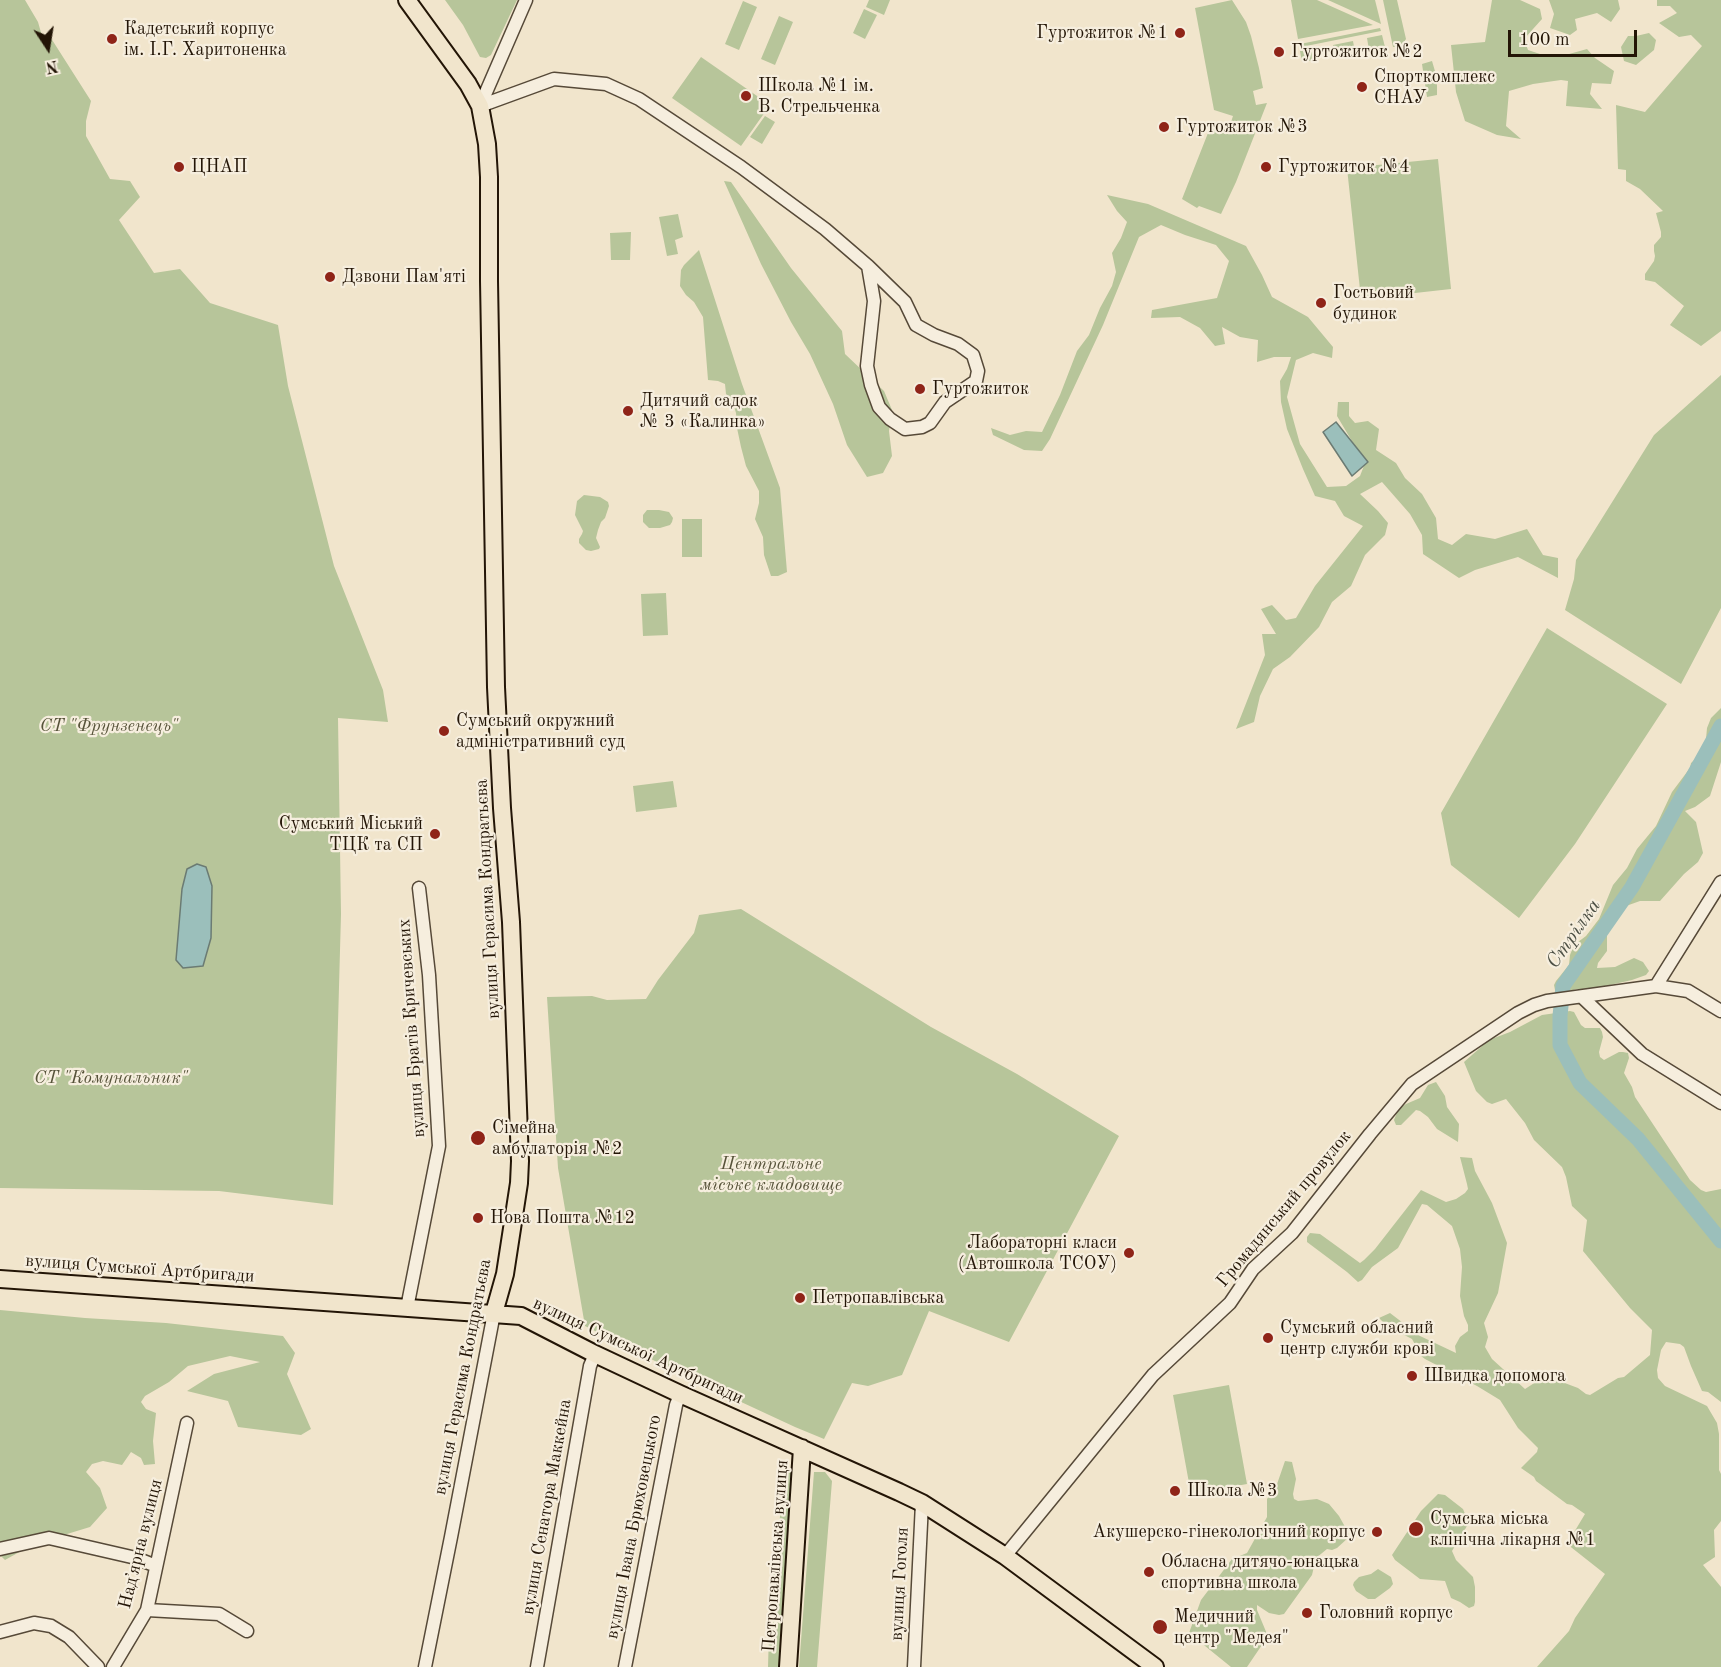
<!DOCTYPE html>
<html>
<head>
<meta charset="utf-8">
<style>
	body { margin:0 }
	#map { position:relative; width:1721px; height:1667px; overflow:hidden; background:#f1e5cc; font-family:"Old Standard TT",serif }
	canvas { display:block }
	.north { position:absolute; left:18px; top:18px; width:60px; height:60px; -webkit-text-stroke:4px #f6eede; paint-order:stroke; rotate:168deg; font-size:16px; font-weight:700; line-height:24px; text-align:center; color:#231506 }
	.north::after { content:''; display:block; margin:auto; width:21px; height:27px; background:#231506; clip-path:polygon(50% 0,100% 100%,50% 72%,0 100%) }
	.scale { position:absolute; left:1508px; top:30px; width:129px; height:27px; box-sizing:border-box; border:3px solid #231506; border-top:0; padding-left:8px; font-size:18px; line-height:21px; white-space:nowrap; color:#231506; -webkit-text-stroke:4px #f6eede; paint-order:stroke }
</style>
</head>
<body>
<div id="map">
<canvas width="1721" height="1667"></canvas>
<div class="north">N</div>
<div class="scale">100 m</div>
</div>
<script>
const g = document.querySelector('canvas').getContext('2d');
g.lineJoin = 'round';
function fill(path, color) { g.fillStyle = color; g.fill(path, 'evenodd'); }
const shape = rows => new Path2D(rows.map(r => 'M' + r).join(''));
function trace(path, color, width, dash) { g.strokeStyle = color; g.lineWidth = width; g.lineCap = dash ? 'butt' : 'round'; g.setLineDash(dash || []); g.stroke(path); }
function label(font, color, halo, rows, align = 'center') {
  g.font = font + ' "Old Standard TT",serif'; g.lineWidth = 4.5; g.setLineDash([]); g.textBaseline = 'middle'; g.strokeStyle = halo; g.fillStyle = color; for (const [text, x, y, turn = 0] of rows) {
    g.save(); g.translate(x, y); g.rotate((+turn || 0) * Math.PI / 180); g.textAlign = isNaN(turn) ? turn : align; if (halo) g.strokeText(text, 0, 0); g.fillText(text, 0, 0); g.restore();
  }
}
const green = shape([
	[0,0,25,0,38,22,42,36,49,35,91,101,86,121,86,136,110,179,130,181,140,197,119,220,154,273,180,269,210,303,278,325,288,386,334,566,383,690,388,722,338,718,341,914,333,1205,219,1191,0,1188],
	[445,0,517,0,491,55,486,58,480,57,463,25],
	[869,0,890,0,884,15,866,7],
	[1232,0,1246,22,1251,36,1259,68,1263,88,1253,91,1256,105,1267,103,1236,182,1221,214,1199,206,1197,208,1182,199,1208,133,1213,126,1228,131,1233,116,1214,110,1195,8],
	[1291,0,1317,0,1373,25,1298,39],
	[1328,0,1375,0,1381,24],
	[1383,0,1397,0,1406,39,1402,45,1393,47],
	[1492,0,1520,0,1540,9,1542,19,1524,39,1528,50,1546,56,1562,56,1587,49,1595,58,1614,71,1611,84,1592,83,1590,94,1602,109,1566,106,1568,81,1561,80,1533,84,1509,91,1506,126,1521,139,1497,135,1465,121,1456,92,1451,45,1485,42],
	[1549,0,1618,0,1620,9,1611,22,1597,13,1575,19,1577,30,1570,35,1550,28,1554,14],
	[1657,0,1721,0,1721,331,1701,346,1670,325,1684,306,1655,282,1645,280,1645,274,1654,261,1655,256,1654,251,1654,245,1661,237,1661,232,1656,213,1663,211,1640,189,1626,181,1626,170,1618,169,1616,105,1645,112,1702,46,1691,35,1679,37,1659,23,1677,13,1670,6,1657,6],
	[743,1,757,7,739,50,725,44],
	[864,9,877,15,865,39,853,33],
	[779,16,793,22,775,65,761,59],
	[1380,28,1381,31,1301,47,1300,44],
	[1649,33,1656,40,1654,50,1636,65,1624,61,1621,47,1628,36,1636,36],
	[1382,35,1385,47,1369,50,1367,38],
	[1353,41,1355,52,1335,56,1333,45],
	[1313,49,1315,60,1302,62,1300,51],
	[701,57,770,105,741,146,672,98],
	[1432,61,1437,78,1437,95,1427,97,1422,64],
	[765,116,775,122,762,144,750,137],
	[1438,159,1451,289,1361,299,1347,168],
	[724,181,731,182,791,268,842,331,845,354,884,391,892,410,889,431,892,456,883,473,867,477,847,445,833,404,810,354,791,322,761,264],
	[1107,195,1148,204,1246,246,1262,275,1272,297,1308,317,1333,347,1332,358,1313,353,1296,360,1287,397,1300,444,1327,487,1346,486,1360,476,1365,463,1337,416,1338,402,1349,402,1349,416,1355,423,1368,421,1379,429,1376,450,1396,463,1405,478,1422,494,1436,518,1438,539,1452,545,1466,534,1495,539,1527,529,1543,555,1558,558,1558,578,1518,557,1475,570,1459,578,1423,554,1422,535,1410,514,1382,482,1360,494,1378,511,1388,523,1385,535,1365,555,1351,586,1332,602,1319,627,1290,657,1273,669,1260,696,1254,722,1236,729,1265,655,1262,634,1276,634,1261,609,1272,605,1286,620,1296,618,1315,586,1363,526,1344,516,1335,501,1315,496,1303,469,1287,429,1281,402,1280,381,1287,369,1291,357,1274,357,1257,362,1258,340,1240,337,1222,327,1225,344,1215,346,1200,328,1180,317,1151,318,1152,310,1217,298,1229,261,1216,245,1185,235,1161,225,1139,237,1103,325,1050,439,1042,451,1024,450,993,435,991,428,1010,435,1026,431,1042,432,1060,395,1077,351,1089,335,1100,308,1112,286,1116,272,1112,253,1121,238,1127,222,1117,211],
	[678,214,683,237,675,240,678,254,667,256,659,217],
	[631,232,630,260,611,260,610,233],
	[699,250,742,384,780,488,787,572,778,576,771,576,764,555,763,537,755,519,759,503,759,491,746,466,741,447,737,428,736,413,733,403,726,394,725,384,718,381,708,380,703,317,694,302,686,295,680,286,681,270,684,265],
	[1721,375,1721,608,1681,684,1565,610,1574,579,1576,560,1654,435],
	[584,495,600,497,608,502,609,506,605,518,601,522,598,530,596,538,600,547,599,549,591,551,586,550,579,543,579,539,582,534,583,531,575,515,577,501],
	[647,510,659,510,669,512,673,518,672,522,670,525,660,528,649,528,643,522,643,515],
	[682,519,702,519,702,557,682,557],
	[666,593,668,635,643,636,641,594],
	[1547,628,1667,704,1575,844,1519,918,1451,865,1441,813],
	[1721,708,1721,762,1710,796,1695,807,1685,811,1696,822,1703,853,1698,862,1684,874,1660,901,1640,901,1626,906,1617,916,1609,928,1607,934,1607,951,1598,963,1597,968,1615,967,1634,958,1643,962,1649,971,1646,975,1632,980,1592,989,1577,989,1559,994,1555,990,1554,985,1556,981,1569,965,1570,955,1574,945,1586,936,1599,919,1613,885,1627,868,1637,849,1656,826,1672,792,1690,768,1691,763,1705,750,1707,728,1711,718],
	[673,781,677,807,636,812,633,786],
	[741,909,931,1027,1017,1074,1119,1136,1009,1342,929,1311,902,1375,868,1386,852,1383,824,1439,795,1427,683,1375,585,1326,558,1168,547,997,592,996,607,1000,646,999,658,980,694,933,699,915],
	[1570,1011,1574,1012,1581,1025,1585,1028,1600,1028,1602,1032,1603,1037,1599,1052,1600,1057,1604,1060,1619,1052,1623,1052,1628,1053,1629,1058,1624,1073,1632,1087,1635,1097,1690,1180,1701,1190,1706,1192,1721,1189,1721,1402,1708,1392,1702,1391,1691,1366,1684,1347,1680,1344,1666,1342,1661,1350,1657,1370,1658,1378,1665,1386,1707,1406,1717,1423,1719,1434,1719,1470,1721,1474,1721,1521,1714,1530,1715,1557,1703,1565,1721,1587,1721,1667,1537,1667,1569,1631,1575,1618,1605,1574,1567,1544,1585,1514,1572,1505,1567,1504,1536,1481,1534,1477,1521,1468,1537,1452,1538,1448,1518,1428,1500,1400,1477,1386,1425,1359,1421,1356,1412,1339,1387,1326,1379,1318,1390,1313,1420,1336,1456,1353,1455,1346,1460,1337,1468,1331,1468,1325,1464,1316,1460,1296,1462,1267,1460,1249,1452,1226,1427,1205,1422,1204,1398,1248,1372,1267,1362,1280,1358,1282,1347,1272,1307,1242,1307,1237,1310,1233,1320,1234,1360,1263,1364,1260,1375,1249,1421,1190,1446,1202,1456,1199,1465,1193,1468,1189,1467,1184,1460,1157,1472,1158,1475,1171,1492,1203,1507,1243,1498,1293,1484,1323,1488,1337,1485,1347,1492,1359,1525,1389,1539,1380,1554,1379,1578,1388,1586,1394,1590,1395,1618,1378,1624,1377,1650,1355,1652,1330,1630,1308,1583,1251,1587,1220,1572,1206,1566,1177,1562,1167,1534,1140,1525,1123,1506,1099,1492,1104,1487,1102,1476,1091,1464,1062,1489,1040,1510,1032,1542,1015],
	[1436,1082,1445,1096,1447,1107,1459,1124,1458,1142,1437,1129,1428,1117,1420,1111,1416,1110,1401,1125,1396,1125,1394,1120,1398,1110,1406,1104,1420,1098,1428,1085],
	[0,1310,85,1318,166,1323,283,1336,295,1353,287,1374,311,1429,301,1435,238,1427,228,1401,187,1391,214,1374,260,1362,230,1356,188,1366,169,1382,145,1396,141,1402,146,1409,156,1413,153,1441,155,1464,144,1465,141,1458,131,1452,122,1465,103,1461,92,1464,86,1472,100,1488,107,1508,90,1527,44,1541,23,1550,5,1560,0,1555],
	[1229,1385,1247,1484,1191,1494,1173,1395],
	[1285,1461,1292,1462,1296,1479,1293,1494,1294,1499,1298,1501,1317,1499,1329,1504,1339,1516,1349,1534,1348,1538,1337,1548,1332,1550,1327,1549,1316,1558,1312,1575,1284,1614,1279,1615,1269,1613,1257,1605,1257,1610,1267,1634,1266,1639,1247,1667,1231,1667,1189,1633,1201,1600,1232,1559,1247,1553,1267,1517,1267,1499,1276,1487],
	[789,1471,794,1471,784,1667,768,1667,770,1599,785,1475],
	[814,1472,825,1472,832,1481,817,1667,799,1667],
	[1438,1494,1445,1495,1463,1509,1468,1521,1467,1526,1452,1551,1456,1560,1473,1577,1475,1587,1475,1602,1474,1606,1469,1608,1460,1602,1451,1598,1445,1581,1420,1579,1395,1560,1392,1555,1421,1511],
	[1378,1569,1391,1577,1393,1584,1390,1588,1375,1599,1368,1599,1356,1591,1353,1585,1354,1582,1359,1577,1371,1574]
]);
const water = shape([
	[1336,422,1368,462,1352,476,1323,432,1336,422],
	[197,864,206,867,212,886,211,938,203,966,183,968,176,960,182,889,187,869,197,864]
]);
const river = shape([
	[1721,726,1632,887,1563,986,1560,1016,1560,1045,1580,1083,1638,1139,1721,1241]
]);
const minor = shape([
	[480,106,554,79,606,84,639,99,741,167,825,229,868,266,905,302,916,325,934,335,958,344,973,355,978,371,976,381,945,402,930,423,922,427,905,429,890,419,879,407,871,385,867,366,874,301,868,266],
	[480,106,526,0],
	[1656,986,1721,882],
	[1582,997,1642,1054,1721,1103],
	[407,1308,439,1146,429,975,419,888],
	[0,1549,49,1538,136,1558,156,1566],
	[1005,1556,1153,1375,1230,1303,1253,1269,1292,1233,1370,1134,1412,1084,1518,1013,1534,1005,1547,1001,1656,986,1688,991,1721,1011],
	[147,1610,219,1614,247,1631],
	[0,1632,34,1623,51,1626,69,1637,98,1667],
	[113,1667,147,1610,187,1423],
	[425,1667,451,1537,494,1313],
	[537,1667,590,1366,595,1354],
	[625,1667,676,1405,680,1394],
	[914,1667,922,1503]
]);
const major = shape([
	[407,0,468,84,480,106,487,144,489,177,489,281,496,687,502,808,511,922,520,1161,519,1183,505,1274,494,1313],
	[0,1279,521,1316,595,1354,680,1394,899,1492,922,1503,1005,1556,1155,1667],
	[788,1667,802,1448]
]);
const markers = [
	[1180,33,6,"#8f2418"],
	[112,39,6,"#8f2418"],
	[1279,52,6,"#8f2418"],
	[1362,87,6,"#8f2418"],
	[746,96,6,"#8f2418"],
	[1164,127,6,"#8f2418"],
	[179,167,6,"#8f2418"],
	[1266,167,6,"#8f2418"],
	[330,277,6,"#8f2418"],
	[1321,303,6,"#8f2418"],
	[920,389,6,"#8f2418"],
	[628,411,6,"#8f2418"],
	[444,731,6,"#8f2418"],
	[435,834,6,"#8f2418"],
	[478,1138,8,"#8f2418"],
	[478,1218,6,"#8f2418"],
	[1129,1253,6,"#8f2418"],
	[800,1298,6,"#8f2418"],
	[1268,1338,6,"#8f2418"],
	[1412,1376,6,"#8f2418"],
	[1175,1491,6,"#8f2418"],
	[1416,1529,8,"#8f2418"],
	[1377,1532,6,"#8f2418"],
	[1149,1572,6,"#8f2418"],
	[1307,1613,6,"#8f2418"],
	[1160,1627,8,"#8f2418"]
];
const poiNames = [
	["Кадетський корпус",124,29],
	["ім. І.Г. Харитоненка",124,50],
	["Гуртожиток №1",1168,33,"right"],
	["Гуртожиток №2",1291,52],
	["Спорткомплекс",1374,77],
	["СНАУ",1374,98],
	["Школа №1 ім.",758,86],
	["В. Стрельченка",758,107],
	["Гуртожиток №3",1176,127],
	["ЦНАП",191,167],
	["Гуртожиток №4",1278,167],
	["Дзвони Пам'яті",342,277],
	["Гостьовий",1333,293],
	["будинок",1333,314],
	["Гуртожиток",932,389],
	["Дитячий садок",640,401],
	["№ 3 «Калинка»",640,422],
	["Сумський окружний",456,721],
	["адміністративний суд",456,742],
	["Сумський Міський",423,824,"right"],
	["ТЦК та СП",423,845,"right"],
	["Сімейна",492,1128],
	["амбулаторія №2",492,1149],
	["Нова Пошта №12",490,1218],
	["Лабораторні класи",1117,1243,"right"],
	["(Автошкола ТСОУ)",1117,1264,"right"],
	["Петропавлівська",812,1298],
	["Сумський обласний",1280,1328],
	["центр служби крові",1280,1349],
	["Швидка допомога",1424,1376],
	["Школа №3",1187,1491],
	["Сумська міська",1430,1519],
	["клінічна лікарня №1",1430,1540],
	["Акушерско-гінекологічний корпус",1365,1532,"right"],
	["Обласна дитячо-юнацька",1161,1562],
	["спортивна школа",1161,1583],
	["Головний корпус",1319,1613],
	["Медичний",1174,1617],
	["центр \"Медея\"",1174,1638]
];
const parkNames = [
	["СТ \"Фрунзенець\"",109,726],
	["СТ \"Комунальник\"",111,1078],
	["Центральне",771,1164],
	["міське кладовище",771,1185]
];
const streetNames = [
	["вулиця Герасима Кондратьєва",488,899,-93],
	["вулиця Братів Кричевських",412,1028,-94],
	["Громадянський провулок",1284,1209,-50],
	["вулиця Сумської Артбригади",140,1269,4],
	["вулиця Сумської Артбригади",638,1351,25],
	["вулиця Герасима Кондратьєва",463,1377,-79],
	["вулиця Сенатора Маккейна",547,1507,-80],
	["вулиця Івана Брюховецького",634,1527,-79],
	["Надʼярна вулиця",141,1544,-76],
	["Петропавлівська вулиця",776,1556,-86],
	["вулиця Гоголя",900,1584,-87]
];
const waterNames = [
	["Стрілка",1574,934,-55]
];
fill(green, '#b7c59a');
fill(water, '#9bbfbb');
trace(water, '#6b7b73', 1.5);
trace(river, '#9bbfbb', 15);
trace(minor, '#564938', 15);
trace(major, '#231506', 20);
trace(minor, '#f6eede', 12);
trace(major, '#f1e5cc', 16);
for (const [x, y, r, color] of markers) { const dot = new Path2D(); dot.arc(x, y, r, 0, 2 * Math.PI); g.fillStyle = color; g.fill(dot); trace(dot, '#f6eede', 2); }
label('18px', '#231506', '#f6eede', poiNames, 'left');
label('italic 18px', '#57533a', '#f6eede', parkNames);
label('18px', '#231506', '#f6eede', streetNames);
label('italic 20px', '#4d5045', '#f6eede', waterNames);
</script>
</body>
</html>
